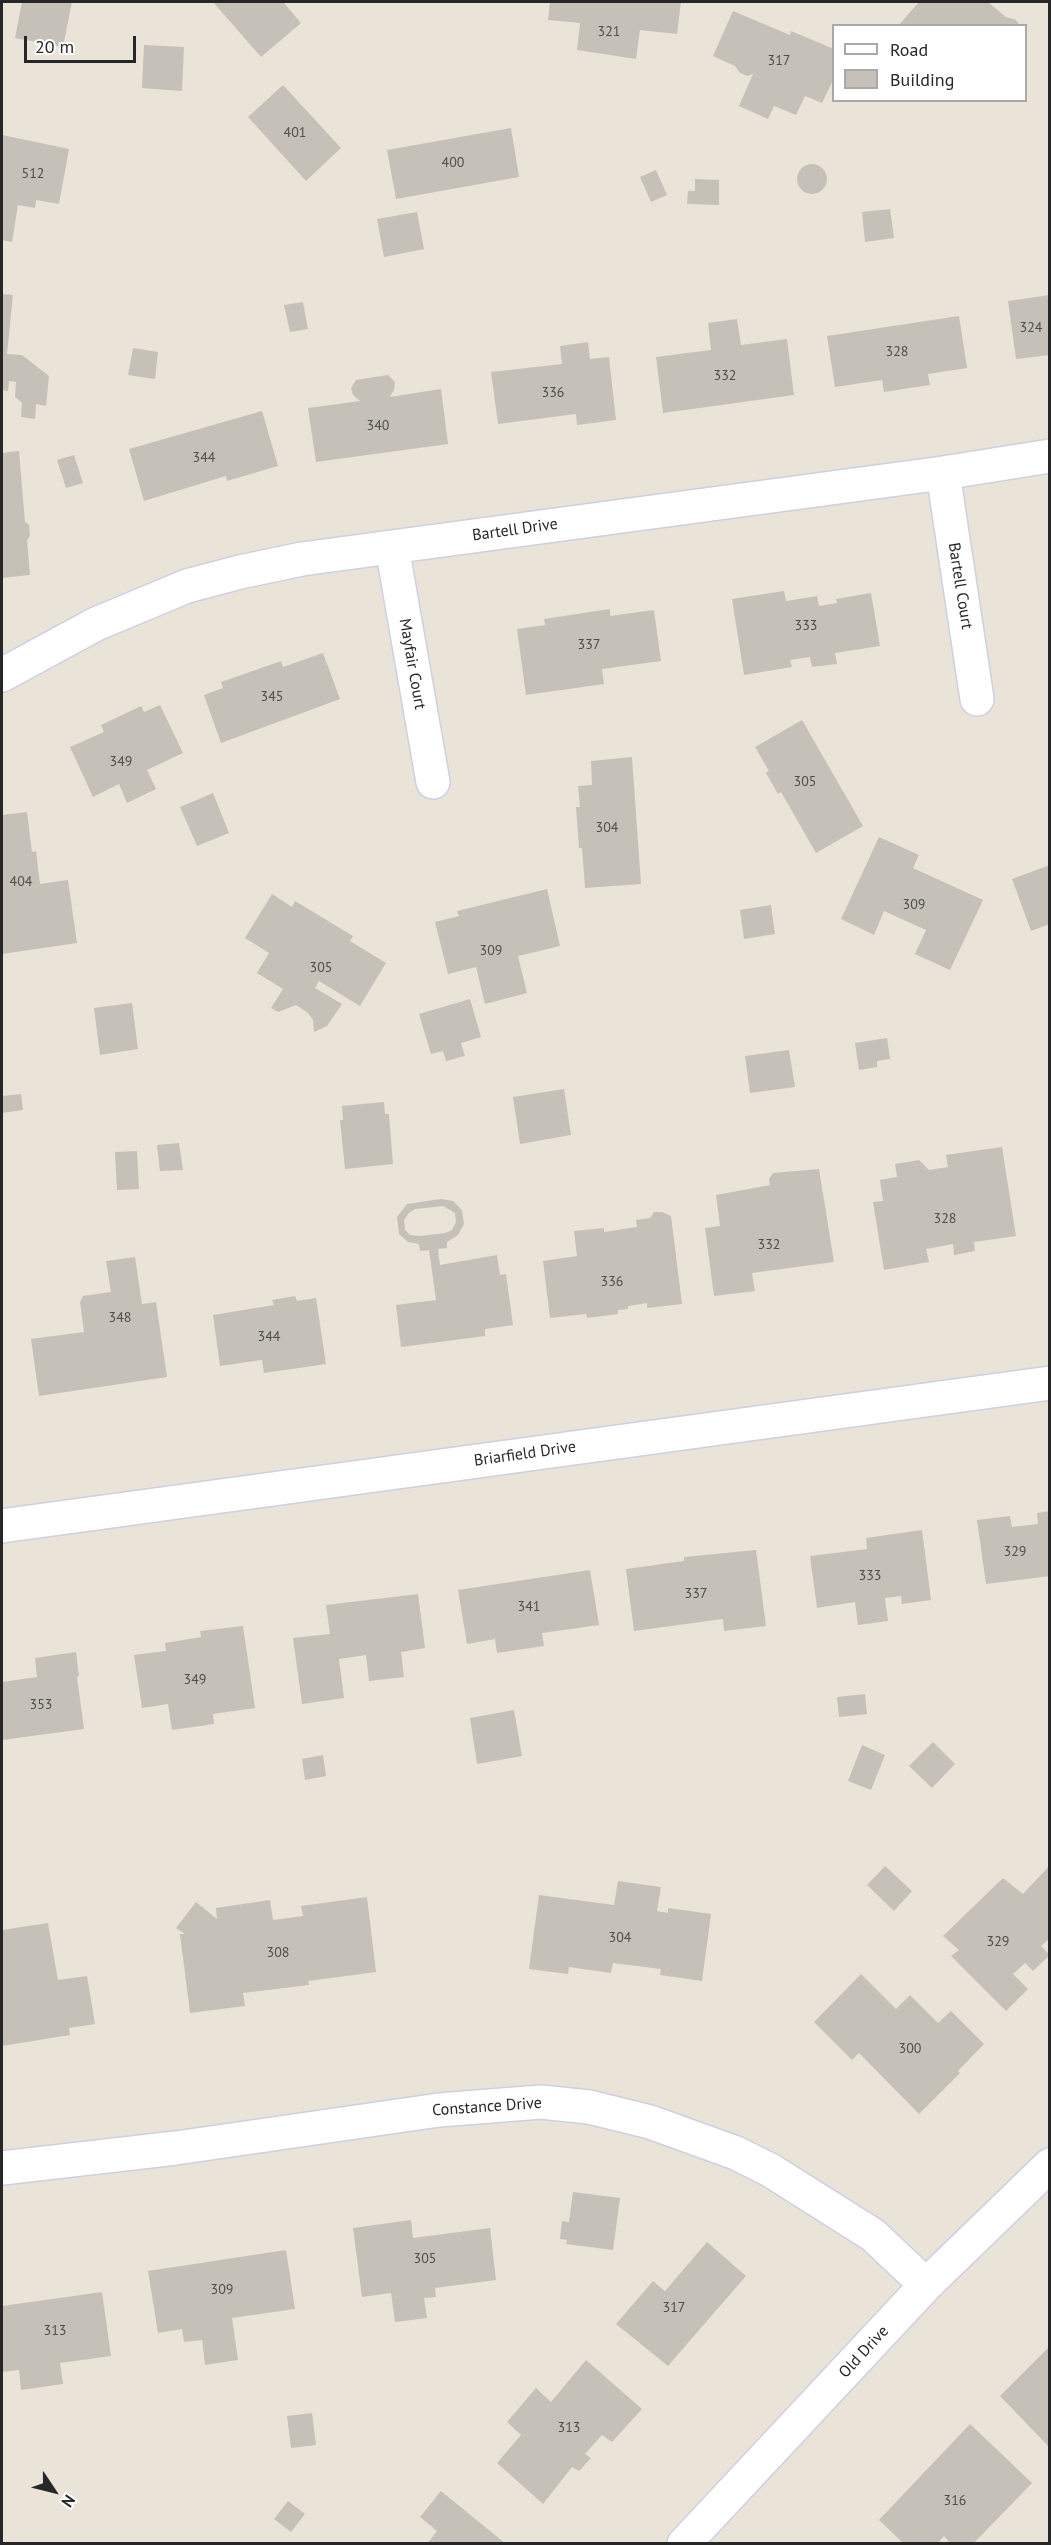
<!DOCTYPE html>
<html>
<head>
<meta charset="utf-8">
<style>
	body { margin:0 }
	#map { position:relative; width:1051px; height:2545px; overflow:hidden; background:#eae4d8; font-family:"PT Sans",sans-serif }
	canvas { display:block }
	.frame { position:absolute; inset:0; border:3px solid #272727; pointer-events:none }
	.legend { position:absolute; left:832px; top:24px; width:195px; height:78px; box-sizing:border-box; background:#fff; border:2px solid #a9a9a9; margin:0; padding:8px 10px; list-style:none; font-size:18px; color:#272727 }
	.legend li { display:flex; align-items:center; gap:12px; height:30px }
	.legend b { width:30px; border:2px solid #a9a9a9 }
	.north { position:absolute; left:24px; top:2461px; width:60px; height:60px; -webkit-text-stroke:4px #fff; paint-order:stroke; rotate:125deg; font-size:16px; font-weight:700; line-height:24px; text-align:center; color:#272727 }
	.north::after { content:''; display:block; margin:auto; width:21px; height:27px; background:#272727; clip-path:polygon(50% 0,100% 100%,50% 72%,0 100%) }
	.scale { position:absolute; left:24px; top:36px; width:112px; height:27px; box-sizing:border-box; border:3px solid #272727; border-top:0; padding-left:8px; font-size:18px; line-height:21px; white-space:nowrap; color:#272727; -webkit-text-stroke:4px #fff; paint-order:stroke }
</style>
</head>
<body>
<div id="map">
<canvas width="1051" height="2545"></canvas>
<div class="frame"></div>
<ul class="legend">
<li><b style="height:8px;background:#fff"></b>Road</li>
<li><b style="height:16px;background:#c5c1b8"></b>Building</li>
</ul>
<div class="north">N</div>
<div class="scale">20 m</div>
</div>
<script>
const g = document.querySelector('canvas').getContext('2d');
g.lineJoin = 'round';
function fill(path, color) { g.fillStyle = color; g.fill(path, 'evenodd'); }
const shape = rows => new Path2D(rows.map(r => 'M' + r).join(''));
function trace(path, color, width, dash) { g.strokeStyle = color; g.lineWidth = width; g.lineCap = dash ? 'butt' : 'round'; g.setLineDash(dash || []); g.stroke(path); }
function label(font, color, halo, rows, align = 'center') {
  g.font = font + ' "PT Sans",sans-serif'; g.lineWidth = 6; g.setLineDash([]); g.textBaseline = 'middle'; g.strokeStyle = halo; g.fillStyle = color; for (const [text, x, y, turn = 0] of rows) {
    g.save(); g.translate(x, y); g.rotate((+turn || 0) * Math.PI / 180); g.textAlign = isNaN(turn) ? turn : align; if (halo) g.strokeText(text, 0, 0); g.fillText(text, 0, 0); g.restore();
  }
}
const building = shape([
	[22,2,72,2,63,47,15,38],
	[213,2,283,2,301,23,261,57],
	[550,2,681,2,677,34,640,30,636,59,577,50,580,23,548,20],
	[919,2,988,2,1006,17,1016,20,1020,26,898,26],
	[733,11,790,35,791,31,834,49,834,78,822,103,805,96,796,115,774,106,768,119,739,106,753,74,747,76,739,72,735,66,713,56],
	[144,45,184,47,182,91,142,88],
	[283,85,341,148,306,181,248,117],
	[511,128,519,177,396,199,387,150],
	[2,135,69,149,59,204,36,200,35,208,18,205,12,242,2,240],
	'797 179a15 15 0 1 1 30 0a15 15 0 1 1-30 0Z',
	[656,170,667,195,651,202,640,177],
	[695,179,719,180,719,205,687,204,688,191,695,191],
	[890,209,894,238,865,242,862,212],
	[417,212,424,249,384,257,377,219],
	[2,294,13,295,7,354,22,355,49,376,46,406,36,404,35,419,21,417,22,403,15,397,16,382,9,381,8,391,2,390],
	[1050,295,1050,355,1016,359,1008,301],
	[303,302,308,329,290,332,284,305],
	[959,316,967,368,928,374,930,385,884,392,882,380,835,387,827,336],
	[737,319,741,345,787,339,794,395,663,413,656,357,711,350,708,323],
	[588,342,590,359,609,357,616,420,577,425,576,414,498,424,491,372,562,364,560,346],
	[133,348,158,352,155,379,128,375],
	[388,375,395,382,394,390,390,397,441,389,448,444,316,462,308,408,360,401,353,395,351,388,356,380],
	[262,411,278,466,227,481,226,476,144,501,129,449],
	[19,451,25,522,29,525,30,536,27,540,30,575,2,578,2,453],
	[74,455,83,483,66,488,57,460],
	[784,591,786,601,817,596,819,606,837,603,836,599,871,593,880,646,835,653,837,664,812,667,810,657,790,660,792,667,744,675,732,599],
	[610,609,610,616,654,610,661,661,602,669,604,684,526,695,517,629,545,625,544,619],
	[323,653,340,699,221,743,204,695,223,688,221,682,281,661,283,667],
	[160,705,183,753,147,770,156,789,127,803,119,784,93,797,70,747,104,732,101,725,141,706,144,712],
	[802,720,863,826,816,853,781,792,778,794,766,773,769,771,755,747],
	[632,757,641,884,585,888,582,848,579,848,576,807,580,807,578,786,592,785,591,761],
	[213,793,229,833,197,846,180,807],
	[27,812,32,852,36,851,40,884,68,880,77,943,2,954,2,815],
	[879,837,919,855,913,868,983,900,950,970,915,954,926,930,884,911,874,935,841,919],
	[1050,865,1050,924,1031,931,1012,879],
	[547,889,560,946,518,956,527,993,485,1004,476,967,448,974,435,922,459,916,457,911],
	[272,894,292,907,295,901,353,936,350,941,386,963,360,1006,319,981,315,988,342,1004,327,1026,314,1032,313,1020,308,1013,296,1005,278,1012,271,1008,283,989,257,973,269,953,245,938],
	[771,905,775,934,744,939,740,910],
	[470,999,481,1037,461,1043,465,1056,446,1061,443,1051,431,1054,419,1014],
	[132,1003,138,1049,100,1055,94,1008],
	[887,1038,890,1059,877,1061,877,1067,859,1070,855,1043],
	[789,1050,795,1087,750,1093,745,1056],
	[564,1089,571,1135,520,1144,513,1097],
	[21,1094,23,1110,2,1113,2,1096],
	[384,1102,385,1114,389,1114,393,1164,345,1169,340,1120,343,1120,342,1106],
	[179,1143,183,1170,160,1171,157,1145],
	[1002,1147,1016,1236,974,1242,975,1251,954,1255,953,1244,926,1249,929,1262,884,1270,873,1202,883,1201,880,1180,897,1177,895,1164,919,1160,929,1170,948,1167,946,1155],
	[137,1151,139,1189,117,1190,115,1152],
	[819,1169,834,1262,752,1273,755,1291,714,1296,705,1228,720,1226,716,1195,770,1185,769,1179,773,1173],
	[441,1199,453,1201,462,1210,464,1224,458,1235,447,1242,447,1248,438,1249,440,1265,497,1255,500,1275,506,1274,513,1325,485,1329,485,1336,401,1347,396,1305,436,1300,429,1250,420,1251,419,1244,408,1242,399,1234,397,1217,407,1204],
	[443,1206,455,1213,456,1222,452,1230,445,1233,420,1236,410,1235,405,1230,404,1220,409,1213,415,1209],
	[654,1212,662,1212,671,1216,682,1304,647,1308,647,1303,628,1306,628,1309,618,1310,618,1314,587,1318,586,1314,550,1318,543,1261,577,1256,574,1231,604,1228,604,1232,637,1227,636,1220,650,1218],
	[135,1257,142,1304,156,1302,167,1377,39,1396,31,1339,84,1332,80,1302,83,1296,111,1292,106,1261],
	[295,1296,297,1301,316,1298,326,1364,264,1373,262,1360,220,1366,213,1315,274,1305,272,1300],
	[1050,1511,1050,1576,986,1584,977,1520,1010,1516,1012,1527,1038,1524,1037,1513],
	[922,1530,931,1600,902,1604,901,1596,885,1598,888,1621,858,1625,855,1602,817,1608,810,1556,867,1549,866,1538],
	[756,1550,766,1626,724,1631,723,1619,634,1631,626,1569,684,1561,684,1557],
	[590,1570,599,1625,542,1633,544,1646,497,1653,495,1639,467,1644,458,1590],
	[418,1594,425,1648,401,1652,404,1677,369,1681,366,1655,339,1659,344,1698,302,1704,293,1638,330,1634,326,1605],
	[243,1626,255,1708,213,1714,214,1724,172,1730,168,1704,142,1708,134,1655,166,1651,165,1643,201,1637,200,1631],
	[76,1652,79,1676,77,1677,84,1729,2,1740,2,1682,37,1677,35,1658],
	[865,1694,867,1714,839,1717,837,1697],
	[514,1710,522,1756,477,1764,470,1718],
	[933,1742,955,1764,932,1788,909,1766],
	[862,1745,885,1755,871,1790,848,1781],
	[323,1755,326,1776,305,1780,302,1759],
	[1050,1865,1050,1938,1041,1946,1050,1955,1033,1971,1025,1963,1013,1974,1028,1989,1006,2011,951,1956,959,1950,943,1936,1003,1878,1023,1894],
	[885,1866,912,1891,894,1911,867,1885],
	[618,1881,661,1887,657,1911,668,1913,668,1908,711,1914,702,1981,660,1975,661,1969,613,1963,611,1973,569,1967,568,1974,529,1969,539,1895,614,1905],
	[367,1897,376,1972,308,1981,309,1985,243,1993,245,2006,190,2013,180,1934,185,1934,176,1928,196,1902,217,1919,216,1908,270,1900,273,1920,303,1916,301,1906],
	[48,1923,58,1980,87,1976,95,2024,69,2028,70,2035,2,2046,2,1930],
	[861,1974,896,2009,910,1995,938,2023,951,2011,984,2044,958,2071,960,2073,919,2114,859,2053,852,2060,814,2022],
	[573,2192,620,2198,613,2250,566,2244,567,2240,560,2239,562,2221,569,2222],
	[411,2220,413,2238,490,2228,496,2280,435,2288,436,2297,424,2298,427,2318,395,2322,391,2293,362,2297,353,2228],
	[707,2242,746,2276,668,2366,616,2324,653,2281,665,2291],
	[286,2250,295,2309,232,2318,238,2360,205,2365,202,2340,184,2342,182,2329,158,2333,148,2271],
	[102,2292,111,2356,60,2363,63,2384,21,2390,19,2370,2,2372,2,2306],
	[1050,2346,1050,2448,1000,2396],
	[586,2360,642,2409,612,2442,602,2435,585,2454,591,2458,579,2471,572,2467,543,2504,497,2463,521,2435,507,2422,536,2388,551,2402],
	[312,2413,316,2445,291,2448,287,2416],
	[970,2424,1032,2483,973,2544,951,2544,944,2536,937,2544,904,2544,879,2520],
	[441,2491,506,2544,427,2544,437,2531,420,2517],
	[288,2501,305,2514,291,2532,274,2519]
]);
const minor = shape([
	[943,473,977,699],
	[392,547,433,782],
	[2,675,96,624,187,586,240,572,302,559,943,473,1050,456],
	[2,1526,1050,1383],
	[2,2168,176,2148,439,2110,541,2102,589,2107,650,2122,736,2153,770,2170,873,2235,926,2285],
	[684,2544,926,2285,1050,2165]
]);
const numberNames = [
	["321",609,32],
	["317",779,61],
	["401",295,133],
	["400",453,163],
	["512",33,174],
	["324",1031,328],
	["328",897,352],
	["332",725,376],
	["336",553,393],
	["340",378,426],
	["344",204,458],
	["333",806,626],
	["337",589,645],
	["345",272,697],
	["349",121,762],
	["305",805,782],
	["304",607,828],
	["404",21,882],
	["309",914,905],
	["309",491,951],
	["305",321,968],
	["328",945,1219],
	["332",769,1245],
	["336",612,1282],
	["348",120,1318],
	["344",269,1337],
	["329",1015,1552],
	["333",870,1576],
	["337",696,1594],
	["341",529,1607],
	["349",195,1680],
	["353",41,1705],
	["304",620,1938],
	["329",998,1942],
	["308",278,1953],
	["300",910,2049],
	["305",425,2259],
	["309",222,2290],
	["317",674,2308],
	["313",55,2331],
	["313",569,2428],
	["316",955,2501]
];
const streetNames = [
	["Bartell Drive",515,530,-8],
	["Bartell Court",960,586,81],
	["Mayfair Court",412,664,80],
	["Briarfield Drive",525,1454,-8],
	["Constance Drive",487,2107,-4],
	["Old Drive",864,2352,-47]
];
fill(building, '#c5c1b8');
trace(minor, '#cecfe1', 36);
trace(minor, '#fff', 33);
label('14px', '#4e4e4b', null, numberNames);
label('16px', '#272727', '#fff', streetNames);
</script>
</body>
</html>
